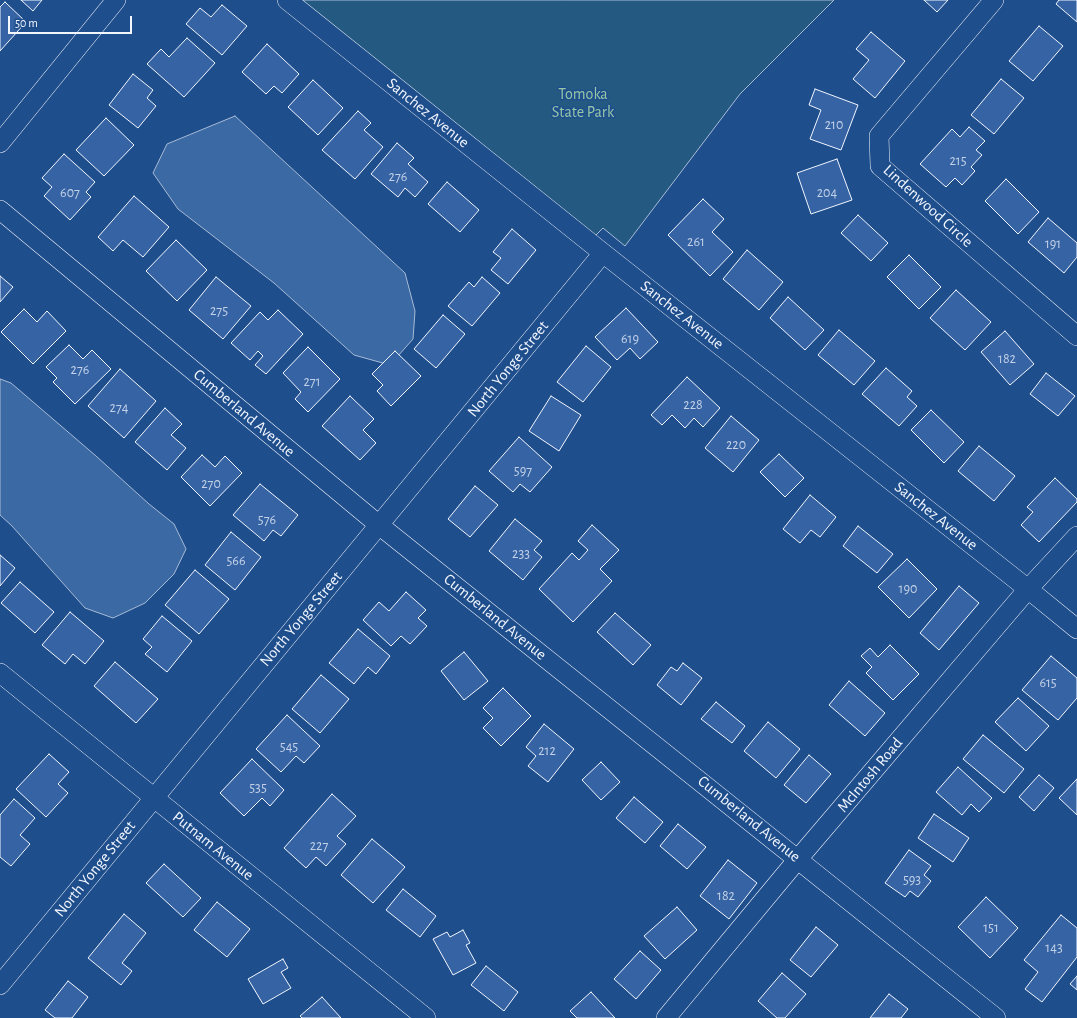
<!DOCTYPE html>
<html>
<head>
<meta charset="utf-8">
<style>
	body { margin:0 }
	#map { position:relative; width:1077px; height:1018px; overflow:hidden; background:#1f4e8c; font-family:"Alegreya Sans",sans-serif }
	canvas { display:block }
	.scale { position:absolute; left:8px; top:16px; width:124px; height:18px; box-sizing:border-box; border:2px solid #f2f6ff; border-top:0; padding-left:5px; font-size:12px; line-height:14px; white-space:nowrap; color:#f2f6ff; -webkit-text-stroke:3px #1f4e8c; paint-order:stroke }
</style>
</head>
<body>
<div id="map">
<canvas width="1077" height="1018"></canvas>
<div class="scale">50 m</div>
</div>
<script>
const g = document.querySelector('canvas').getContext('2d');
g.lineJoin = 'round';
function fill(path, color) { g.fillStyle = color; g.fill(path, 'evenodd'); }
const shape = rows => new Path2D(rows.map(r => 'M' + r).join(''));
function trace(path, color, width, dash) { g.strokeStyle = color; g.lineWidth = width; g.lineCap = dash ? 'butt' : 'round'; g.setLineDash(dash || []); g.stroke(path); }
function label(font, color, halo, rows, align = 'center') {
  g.font = font + ' "Alegreya Sans",sans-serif'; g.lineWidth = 3; g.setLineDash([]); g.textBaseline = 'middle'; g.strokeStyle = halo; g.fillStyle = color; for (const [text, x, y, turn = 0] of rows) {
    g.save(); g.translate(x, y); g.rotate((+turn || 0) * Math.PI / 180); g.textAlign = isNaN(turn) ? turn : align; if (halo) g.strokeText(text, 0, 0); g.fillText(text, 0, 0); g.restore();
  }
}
const green = shape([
	[287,0,834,0,740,94,625,246,603,228,589,242,287,0]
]);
const water = shape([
	[235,116,405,273,415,311,413,339,390,365,354,355,274,283,178,209,153,173,167,144,235,116],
	[0,379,11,383,96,456,149,504,174,524,186,549,174,574,145,603,113,618,85,608,12,526,0,515,0,379]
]);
const building = shape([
	[21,0,42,0,33,11,21,0],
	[924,0,948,0,937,12,924,0],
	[1059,0,1077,0,1077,22,1056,4,1059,0],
	[5,2,26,22,0,51,0,7,5,2],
	[222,5,247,26,222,55,186,24,200,8,211,17,222,5],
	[1039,26,1063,46,1033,81,1009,61,1039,26],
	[871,32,905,61,875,98,853,79,869,60,856,49,871,32],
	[187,38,215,63,184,97,147,64,161,49,169,57,187,38],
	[267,44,299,74,282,93,274,86,266,94,242,72,267,44],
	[133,74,153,90,147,98,156,106,138,128,109,105,133,74],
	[1001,79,1024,98,994,134,971,115,1001,79],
	[313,80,343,108,318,135,288,107,313,80],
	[815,89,858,105,841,150,810,139,821,110,809,105,815,89],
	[358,111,371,123,364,130,383,147,355,179,322,150,358,111],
	[106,118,134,145,104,176,76,150,106,118],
	[969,127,985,141,976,150,982,155,971,167,975,171,962,185,955,178,946,187,920,164,952,129,960,137,969,127],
	[397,143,414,158,408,164,428,182,415,197,405,188,398,197,371,174,397,143],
	[64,154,95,182,86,192,91,197,70,220,44,196,52,187,42,178,64,154],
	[837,159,852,200,811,214,797,173,837,159],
	[1006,179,1039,212,1018,234,985,201,1006,179],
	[447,182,479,210,460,232,428,204,447,182],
	[134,196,169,227,143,257,123,240,113,251,98,237,134,196],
	[703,199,724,219,712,232,733,252,710,276,668,235,703,199],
	[858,215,888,243,871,261,841,233,858,215],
	[1048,218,1077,243,1077,257,1064,273,1028,242,1048,218],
	[512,229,536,250,508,284,491,270,501,258,493,252,512,229],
	[176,240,207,270,177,301,146,271,176,240],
	[747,250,783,282,759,310,723,279,747,250],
	[909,255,941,287,919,309,887,277,909,255],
	[0,276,13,287,0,302,0,276],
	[216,277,251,306,223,339,189,310,216,277],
	[482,277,500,293,472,326,448,306,469,282,474,287,482,277],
	[956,290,991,322,965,350,930,318,956,290],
	[788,297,824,330,805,350,770,318,788,297],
	[626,308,658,342,640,359,630,348,617,360,595,337,626,308],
	[24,309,37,322,47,311,66,331,33,364,1,332,24,309],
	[278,310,303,334,266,374,255,365,263,356,258,351,250,360,231,343,260,312,268,320,278,310],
	[443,315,465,334,436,368,414,349,443,315],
	[839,330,875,361,854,385,818,355,839,330],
	[1005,331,1034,364,1010,385,981,352,1005,331],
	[69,345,83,359,92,350,111,369,75,404,53,382,57,378,46,367,69,345],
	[586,346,611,367,583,402,557,382,586,346],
	[308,347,340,379,308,412,295,399,301,392,283,373,308,347],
	[395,351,421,376,391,406,377,391,383,385,372,374,395,351],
	[886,368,912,391,907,397,917,406,899,426,862,394,886,368],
	[120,369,156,401,124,438,88,406,120,369],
	[1046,373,1075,396,1058,416,1030,394,1046,373],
	[687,377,720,408,703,427,694,418,685,428,672,415,662,425,651,415,687,377],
	[350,396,374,419,363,430,376,443,360,460,322,426,350,396],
	[551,396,581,415,559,451,529,431,551,396],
	[165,408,182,424,171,435,186,448,167,470,135,442,165,408],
	[931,410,964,442,944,463,911,430,931,410],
	[731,416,759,440,733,472,705,448,731,416],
	[519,437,552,467,530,492,520,484,513,492,489,471,519,437],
	[979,446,1015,476,994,501,958,471,979,446],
	[779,454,804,478,785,497,760,472,779,454],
	[202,455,215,467,225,456,242,473,210,506,181,477,202,455],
	[1055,478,1077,499,1077,502,1039,542,1021,525,1033,512,1027,507,1055,478],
	[260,484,298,515,281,536,273,530,264,541,233,515,260,484],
	[475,486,498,505,470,537,448,519,475,486],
	[810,495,836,517,820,537,811,530,800,543,783,529,810,495],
	[515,519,542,541,534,550,542,557,523,580,489,551,515,519],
	[592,525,619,550,600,569,612,581,573,622,539,589,572,553,579,560,588,550,578,541,592,525],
	[858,526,893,554,877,573,843,546,858,526],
	[231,532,261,557,235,590,205,565,231,532],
	[0,555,15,568,0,586,0,555],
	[907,559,937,589,909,618,878,587,907,559],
	[195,570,229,599,199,634,165,605,195,570],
	[20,582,54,612,35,633,1,603,20,582],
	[959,586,979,603,939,650,920,633,959,586],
	[406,592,426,610,418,618,427,626,410,644,401,636,391,646,363,620,379,602,389,611,406,592],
	[70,612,104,641,85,664,73,654,65,664,42,645,70,612],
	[615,613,651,645,633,665,597,632,615,613],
	[162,616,192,641,167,672,145,654,152,647,143,639,162,616],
	[358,629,390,656,376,674,368,667,354,684,329,663,358,629],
	[890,645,919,674,893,700,866,673,872,667,861,656,870,648,878,657,890,645],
	[464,652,488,681,464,700,441,671,464,652],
	[1051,656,1077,678,1077,698,1058,720,1022,690,1051,656],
	[115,662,158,699,136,723,94,686,115,662],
	[683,663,702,678,681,705,657,685,671,667,677,671,683,663],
	[321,675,349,699,320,733,292,709,321,675],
	[849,681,885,713,865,736,829,705,849,681],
	[503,688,531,716,501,746,483,728,493,718,483,708,503,688],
	[1018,698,1049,726,1026,751,995,722,1018,698],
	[716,702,745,726,732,743,701,719,716,702],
	[287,715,320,746,304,763,296,756,281,772,256,749,287,715],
	[768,722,800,749,776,778,744,751,768,722],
	[544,724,574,749,548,782,528,766,536,756,526,747,544,724],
	[983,735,1024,769,1004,793,963,759,983,735],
	[49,754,69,772,58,784,68,793,46,817,16,789,49,754],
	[809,755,831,774,806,803,784,785,809,755],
	[252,759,284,790,270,806,262,798,244,816,220,793,252,759],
	[601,762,620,782,601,800,582,780,601,762],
	[958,767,992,798,979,812,971,804,962,815,936,792,958,767],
	[1039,775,1054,788,1034,811,1019,797,1039,775],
	[1077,779,1077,815,1059,798,1077,779],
	[332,794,356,816,337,836,346,844,326,866,316,857,306,868,284,848,332,794],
	[634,797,663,822,645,843,616,818,634,797],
	[14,799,35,818,20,835,30,844,11,866,0,857,0,815,14,799],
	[934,814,969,838,953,862,918,838,934,814],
	[678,824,706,847,687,869,660,846,678,824],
	[372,839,405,867,373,903,341,875,372,839],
	[909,850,931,866,924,875,931,881,918,897,910,891,905,897,885,883,909,850],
	[728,860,757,883,729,919,700,896,728,860],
	[164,864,201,898,183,917,146,883,164,864],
	[403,889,436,916,420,937,386,910,403,889],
	[986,897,1018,928,990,958,958,927,986,897],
	[217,902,250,929,227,957,194,930,217,902],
	[677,907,697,930,665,959,644,936,677,907],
	[124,914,146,933,122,963,132,971,121,985,88,958,124,914],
	[1061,915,1077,928,1077,957,1042,1002,1025,989,1038,972,1024,960,1061,915],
	[816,927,838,945,811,977,790,960,816,927],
	[463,930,470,943,466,945,476,963,453,975,433,939,447,932,450,937,463,930],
	[640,951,661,970,636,999,614,979,640,951],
	[283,959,288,968,281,972,291,988,263,1004,248,979,283,959],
	[486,966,518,992,504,1011,471,985,486,966],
	[782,973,806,994,785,1018,777,1018,758,1001,782,973],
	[1077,976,1077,990,1070,984,1077,976],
	[68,981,88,997,72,1018,55,1018,45,1010,68,981],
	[591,992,615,1018,577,1018,570,1011,591,992],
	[889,994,908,1009,901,1018,870,1018,889,994],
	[322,997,341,1018,302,1018,300,1016,322,997]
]);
const minor = shape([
	[287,0,603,253,1028,589,1077,629],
	[994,0,879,136,880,166,1077,336],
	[0,143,116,0],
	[0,210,379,525,996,1018],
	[0,673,426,1018],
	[0,985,603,253],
	[666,1018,798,859,1028,589,1077,536]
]);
const numberNames = [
	["210",834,125],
	["215",958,161],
	["276",398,177],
	["607",70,193],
	["204",827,193],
	["261",696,242],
	["191",1053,244],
	["275",219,311],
	["619",630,339],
	["182",1007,359],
	["276",80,370],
	["271",312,382],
	["228",693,405],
	["274",119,408],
	["220",736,445],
	["597",523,471],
	["270",211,484],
	["576",267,520],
	["233",521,554],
	["566",236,561],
	["190",908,589],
	["615",1048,683],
	["545",289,747],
	["212",547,751],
	["535",258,788],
	["227",319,846],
	["593",912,880],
	["182",726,896],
	["151",991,928],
	["143",1054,948]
];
const parkNames = [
	["Tomoka",583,94],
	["State Park",583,112]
];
const streetNames = [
	["Sanchez Avenue",428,113,39],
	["Lindenwood Circle",928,206,42],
	["Sanchez Avenue",682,315,38],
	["North Yonge Street",508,369,-51],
	["Cumberland Avenue",244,413,40],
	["Sanchez Avenue",936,516,38],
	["Cumberland Avenue",495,617,39],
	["North Yonge Street",301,619,-50],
	["McIntosh Road",870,775,-50],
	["Cumberland Avenue",749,819,39],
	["Putnam Avenue",213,846,39],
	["North Yonge Street",95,869,-51]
];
fill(green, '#245a82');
trace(green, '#a8bbd7', 1);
fill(water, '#3b69a3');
trace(water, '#a8bbd7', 1);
fill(building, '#3563a3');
trace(building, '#f2f6ff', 1);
trace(minor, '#f2f6ff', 20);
trace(minor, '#1f4e8c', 19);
label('14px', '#c3d1e8', null, numberNames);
label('16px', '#97c8a6', '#1f4e8c', parkNames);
label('16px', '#f2f6ff', '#1f4e8c', streetNames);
</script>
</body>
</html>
